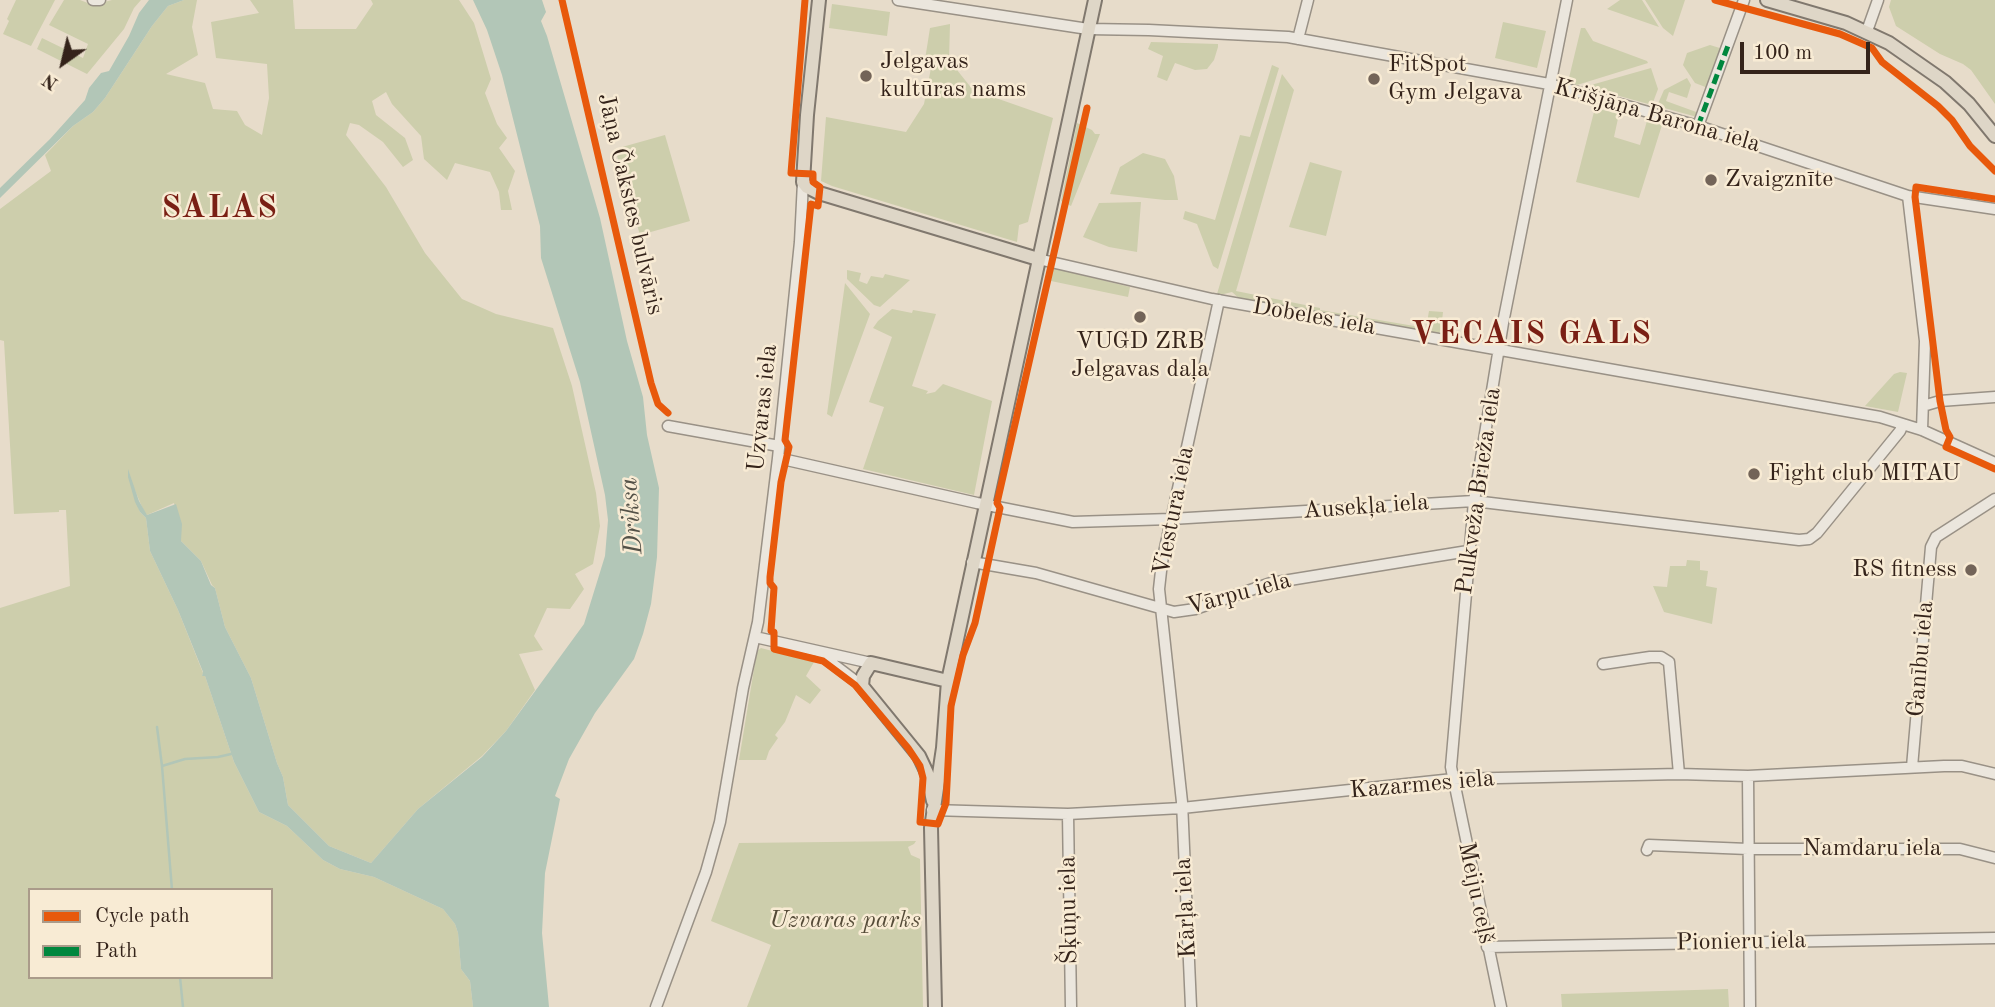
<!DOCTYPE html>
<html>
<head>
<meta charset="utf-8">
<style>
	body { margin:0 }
	#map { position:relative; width:1995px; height:1007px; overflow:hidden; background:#e7dcca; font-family:"Old Standard TT",serif }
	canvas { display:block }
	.legend { position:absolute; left:28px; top:888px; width:245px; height:91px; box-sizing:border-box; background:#f8ebd4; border:2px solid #aa9b8a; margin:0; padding:9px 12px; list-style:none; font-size:21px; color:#34231a }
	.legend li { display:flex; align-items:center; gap:14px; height:35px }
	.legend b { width:35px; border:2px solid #aa9b8a }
	.north { position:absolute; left:28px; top:28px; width:70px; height:70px; -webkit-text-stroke:5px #f8ebd4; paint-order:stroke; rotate:214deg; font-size:19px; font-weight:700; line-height:28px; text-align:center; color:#34231a }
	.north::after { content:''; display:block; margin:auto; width:24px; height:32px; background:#34231a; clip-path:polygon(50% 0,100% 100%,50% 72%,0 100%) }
	.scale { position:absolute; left:1740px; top:42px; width:130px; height:32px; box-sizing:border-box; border:4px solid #34231a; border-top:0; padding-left:9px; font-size:21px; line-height:24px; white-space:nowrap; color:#34231a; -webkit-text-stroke:5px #f8ebd4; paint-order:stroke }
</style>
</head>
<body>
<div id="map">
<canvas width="1995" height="1007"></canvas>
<ul class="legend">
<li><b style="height:9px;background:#e8590c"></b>Cycle path</li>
<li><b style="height:9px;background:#00873e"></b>Path</li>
</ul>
<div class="north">N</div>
<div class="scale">100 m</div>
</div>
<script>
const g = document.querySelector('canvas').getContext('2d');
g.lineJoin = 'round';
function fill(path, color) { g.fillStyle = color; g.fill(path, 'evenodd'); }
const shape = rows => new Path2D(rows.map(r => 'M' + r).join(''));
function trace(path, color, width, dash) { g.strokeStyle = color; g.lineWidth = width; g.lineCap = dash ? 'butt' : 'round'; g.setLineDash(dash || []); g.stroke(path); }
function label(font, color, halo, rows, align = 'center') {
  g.font = font + ' "Old Standard TT",serif'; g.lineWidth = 5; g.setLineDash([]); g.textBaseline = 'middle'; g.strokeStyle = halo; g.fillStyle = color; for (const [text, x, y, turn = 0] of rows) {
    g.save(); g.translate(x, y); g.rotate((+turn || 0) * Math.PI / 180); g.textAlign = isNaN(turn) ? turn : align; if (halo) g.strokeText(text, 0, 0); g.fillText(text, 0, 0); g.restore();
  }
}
const green = shape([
	[16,0,55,0,31,46,3,34,9,21,7,19],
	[64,0,80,0,93,5,112,0,141,0,134,8,124,29,87,74,37,49,42,38,83,58,88,44,49,25],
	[184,0,197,0,192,27,198,55,166,74,205,83,213,109,237,111,245,125,262,135,269,98,267,64,216,58,211,22,259,13,250,0,293,0,295,29,356,29,373,4,371,0,459,0,474,23,491,79,485,93,497,124,507,138,499,148,515,171,508,191,512,210,501,210,499,192,490,172,455,163,447,180,424,159,421,136,392,104,386,92,372,101,376,115,405,138,413,160,403,167,383,142,359,125,350,123,346,135,386,187,425,253,462,299,496,314,553,328,572,386,596,493,600,526,593,564,575,574,584,589,570,609,547,608,534,636,543,650,519,654,535,690,506,731,482,756,418,809,371,863,329,846,288,805,283,777,277,763,251,678,225,627,215,588,212,585,201,561,181,541,174,503,147,515,145,514,128,474,140,512,146,518,150,551,178,610,203,673,202,676,205,676,234,762,259,812,287,826,323,860,340,869,374,877,443,909,455,924,458,933,461,969,470,981,473,1007,0,1007,0,608,70,586,66,510,59,510,59,512,14,514,4,341,0,340,0,209,51,171,45,155,73,126,93,112,105,98,152,26,168,6],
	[30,890,271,890,271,977,30,977],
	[1620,0,1642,0,1659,27,1607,9],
	[1645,0,1685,0,1673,36,1663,28],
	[1891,0,1995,0,1995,104,1971,70,1963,64,1940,54,1896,26,1889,7],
	[832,4,890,12,887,36,829,28],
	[1503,22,1546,31,1537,68,1495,58],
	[950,24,949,60,973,90,1053,118,1028,222,1019,225,1017,242,832,186,821,181,826,117,906,132,924,104,931,68,924,66,930,28],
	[1581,28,1585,28,1593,41,1647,61,1648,63,1577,85,1568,82],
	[1151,42,1218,44,1218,47,1214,60,1207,69,1195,70,1175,63,1167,81,1157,77,1163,56,1148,49],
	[1710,45,1723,49,1708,88,1695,83,1683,65,1687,53],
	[1272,65,1279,68,1218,269,1213,266,1197,224,1183,219,1185,211,1215,220,1240,135,1250,137],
	[1651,68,1658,89,1652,105,1590,88,1591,85],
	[1282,74,1294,90,1236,291,1320,308,1320,310,1426,328,1429,311,1443,312,1441,330,1438,334,1241,300,1232,292,1220,295,1217,294],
	[1687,78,1691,85,1687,98,1669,92,1666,101,1699,113,1697,117,1657,106,1664,90],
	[1595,108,1619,114,1614,137,1640,145,1647,121,1662,125,1639,198,1576,182],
	[1077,123,1092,130,1095,134,1100,134,1071,206,1061,201],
	[665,135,690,221,640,235,615,149],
	[1143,153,1165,159,1174,176,1178,200,1165,200,1110,194,1120,167],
	[1310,162,1342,171,1326,236,1289,227],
	[1141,202,1137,252,1109,247,1083,237,1099,203],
	[1053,268,1130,287,1128,297,1051,281],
	[847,270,861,273,859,281,867,284,871,276,883,278,885,274,910,280,880,307,874,305,847,279],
	[845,283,870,314,832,417,827,414],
	[892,309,912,313,913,310,936,314,912,386,928,391,926,394,935,392,943,384,992,401,974,495,863,469,884,407,869,402,892,337,873,328,878,321],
	[1900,372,1907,373,1898,412,1865,406,1894,374],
	[1687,560,1700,561,1700,570,1708,571,1706,586,1717,588,1712,624,1664,612,1653,586,1667,587,1670,566,1686,566],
	[761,648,814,662,806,676,821,690,810,704,796,695,785,722,775,735,778,738,769,751,766,760,739,760,757,651],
	[916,841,914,844,908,847,911,855,920,859,923,1007,747,1007,771,945,711,921,739,843],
	[1728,989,1729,1007,1562,1007,1561,994]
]);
const water = shape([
	[149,0,184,0,168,6,152,26,105,98,93,112,73,126,0,198,0,188,50,139,85,100,89,88,101,73,109,71,129,36,139,13],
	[473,0,542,0,546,12,541,21,547,36,600,218,627,341,643,397,647,435,659,488,657,557,651,604,643,634,634,659,595,713,569,759,555,796,560,799,545,873,542,933,549,1007,473,1007,470,981,461,969,458,933,455,924,443,909,374,877,340,869,323,860,287,826,259,812,234,762,205,676,202,676,203,672,178,610,150,551,146,518,140,512,135,502,128,477,128,469,139,501,147,515,176,504,182,524,181,541,201,561,211,585,215,588,225,627,251,678,277,763,283,777,288,805,329,846,371,863,418,809,482,757,506,731,584,624,605,556,608,520,605,495,580,382,541,258,540,226,502,75,487,30]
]);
const stream = shape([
	[157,727,162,766],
	[172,890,162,766,185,759,218,757,231,754],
	[180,977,183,1007]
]);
const minor = shape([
	[93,0,100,0],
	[898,0,1088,29,1149,30,1288,37,1549,84,1698,126,1908,196,1995,209],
	[1867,31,1878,0],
	[1298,39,1308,0],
	[1698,126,1744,0],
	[1908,196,1925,341,1922,430],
	[1038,259,1212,299,1880,417,1922,430,1995,463],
	[1923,406,1940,401,1995,397],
	[668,426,779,446],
	[778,458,977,503,1073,522,1171,519,1474,501,1799,540,1809,539,1817,533,1900,431,1903,424],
	[972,562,1036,573,1174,612,1195,609,1271,583,1468,551],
	[755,637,871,663],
	[821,655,862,686],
	[1603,664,1650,657,1661,657,1669,662,1679,774],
	[1912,767,1931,547,1936,537,1995,499],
	[1748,776,1750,1007],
	[932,810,1068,814,1182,808,1453,779,1679,774,1748,776,1944,766,1962,766,1995,774],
	[1068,814,1071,1007],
	[1647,850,1649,845,1748,849,1960,849,1995,858],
	[1487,947,1995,938],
	[656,1007,706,872,720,822,743,688,758,622,778,458,800,242,803,182],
	[1191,1007,1182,802,1159,589,1162,562,1219,300],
	[1501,1007,1451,767,1474,501,1503,323,1567,0]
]);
const major = shape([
	[819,0,807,115,803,182,807,187,819,193,1038,259],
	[1767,0,1846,23,1889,43,1945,82,1969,104,1995,136],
	[933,801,927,773,919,756,862,686,863,676,871,663,948,681],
	[935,1007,931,828,943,748,948,681,1095,0]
]);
const quiet = shape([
	[1698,126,1729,43]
]);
const cycleway = shape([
	[562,0,651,383,658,404,668,413],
	[805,0,791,173,813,174,813,182,820,187,818,206,811,204,785,440,789,447,781,482,770,577,770,583,774,588,771,631,774,632,774,649,823,661,855,685,908,748,920,766,923,778,920,822,938,824,946,803,951,706,963,655,975,623,1000,508,997,503,1087,108],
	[1715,0,1840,34,1872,48,1882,62,1938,106,1952,120,1970,146,1995,171],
	[1995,199,1916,187,1915,197,1940,401,1946,430,1950,437,1946,447,1995,469]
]);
const markers = [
	[866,76,7,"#736458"],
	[1374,79,7,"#736458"],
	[1711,180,7,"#736458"],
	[1140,317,7,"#736458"],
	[1754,474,7,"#736458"],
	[1971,570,7,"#736458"]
];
const poiNames = [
	["Jelgavas",880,62],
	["kultūras nams",880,90],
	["FitSpot",1388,65],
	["Gym Jelgava",1388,93],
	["Zvaigznīte",1725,180],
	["VUGD ZRB",1140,342,"center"],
	["Jelgavas daļa",1140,370,"center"],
	["Fight club MITAU",1768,474],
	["RS fitness",1957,570,"right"]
];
const streetNames = [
	["Krišjāņa Barona iela",1657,116,16],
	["Jāņa Čakstes bulvāris",630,204,77],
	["Dobeles iela",1314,317,10],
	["Uzvaras iela",763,408,-84],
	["Pulkveža Brieža iela",1479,491,-82],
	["Ausekļa iela",1366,507,-4],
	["Viestura iela",1174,511,-79],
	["Vārpu iela",1239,594,-15],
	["Ganību iela",1921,659,-85],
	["Kazarmes iela",1422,785,-5],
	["Namdaru iela",1872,849],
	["Meiju ceļš",1476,893,78],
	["Kārļa iela",1186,908,-93],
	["Šķūņu iela",1069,910,-91],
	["Pionieru iela",1741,942,-1]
];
const parkNames = [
	["Uzvaras parks",845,921]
];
const waterNames = [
	["Driksa",632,516,-94]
];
const districtNames = [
	["SALAS",220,209],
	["VECAIS GALS",1532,335]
];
fill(green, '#cdceac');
fill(water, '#b2c6b7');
trace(stream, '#b2c6b7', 2.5);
trace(minor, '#999186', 13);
trace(major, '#80786e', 16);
trace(minor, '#ebe6dd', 10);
trace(major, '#ded6c7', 12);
trace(quiet, '#00873e', 5, [10, 5]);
trace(cycleway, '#e8590c', 7);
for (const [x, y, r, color] of markers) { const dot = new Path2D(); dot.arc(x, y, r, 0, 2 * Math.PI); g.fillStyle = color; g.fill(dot); trace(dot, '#f8ebd4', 2.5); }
label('24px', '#34231a', '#f8ebd4', poiNames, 'left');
label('24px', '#34231a', '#f8ebd4', streetNames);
label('italic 24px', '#554b38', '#f8ebd4', parkNames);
label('italic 26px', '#535147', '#f8ebd4', waterNames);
g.letterSpacing = '2px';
label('bold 32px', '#7a1f14', '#f8ebd4', districtNames);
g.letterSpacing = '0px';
</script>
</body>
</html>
